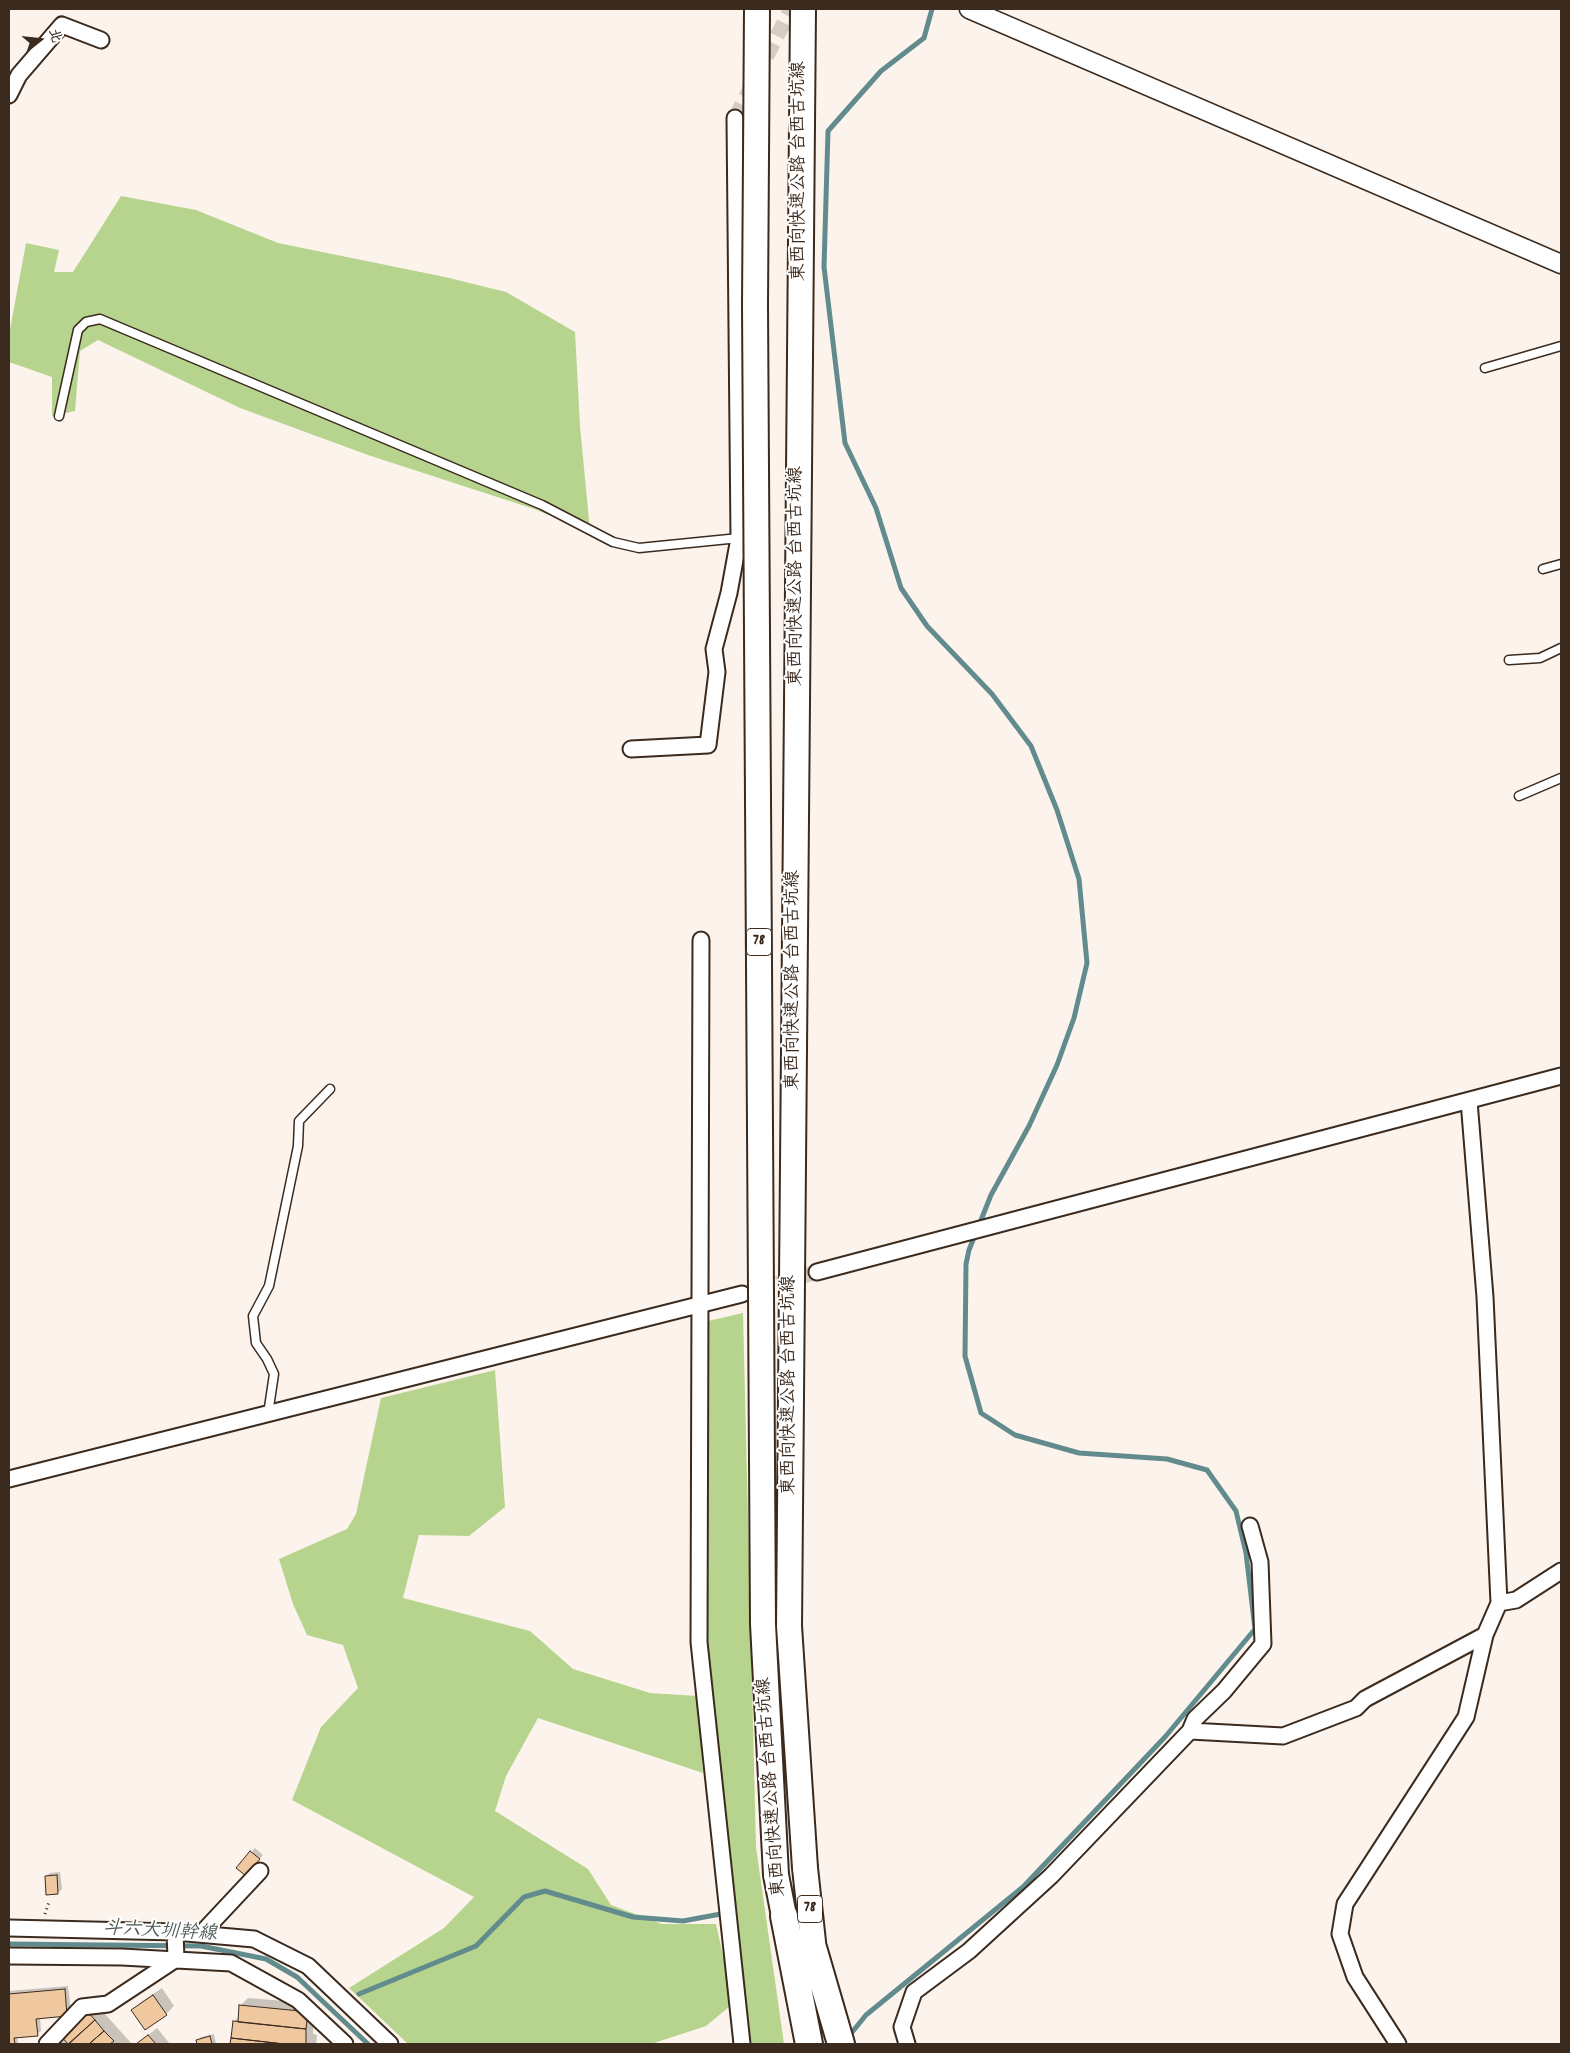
<!DOCTYPE html>
<html>
<head>
<meta charset="utf-8">
<style>
	body { margin:0 }
	#map { position:relative; width:1570px; height:2053px; overflow:hidden; background:#fcf4ec; font-family:Dekko,"LXGW WenKai TC",sans-serif }
	canvas { display:block }
	.frame { position:absolute; inset:0; border:10px solid #3b2a1e; pointer-events:none }
	.north { position:absolute; left:15px; top:15px; width:50px; height:50px; -webkit-text-stroke:4px #fff; paint-order:stroke; rotate:74deg; font-size:14px; font-weight:700; line-height:20px; text-align:center; color:#3b2a1e }
	.north::after { content:''; display:block; margin:auto; width:18px; height:22px; background:#3b2a1e; clip-path:polygon(50% 0,100% 100%,50% 72%,0 100%) }
</style>
</head>
<body>
<div id="map">
<canvas width="1570" height="2053"></canvas>
<div class="frame"></div>
<div class="north">北</div>
</div>
<script>
const g = document.querySelector('canvas').getContext('2d');
g.lineJoin = 'round';
function fill(path, color) { g.fillStyle = color; g.fill(path, 'evenodd'); }
const shape = rows => new Path2D(rows.map(r => 'M' + r).join(''));
function trace(path, color, width, dash) { g.strokeStyle = color; g.lineWidth = width; g.lineCap = dash ? 'butt' : 'round'; g.setLineDash(dash || []); g.stroke(path); }
function label(font, color, halo, rows, align = 'center') {
  g.font = font + ' Dekko,"LXGW WenKai TC",sans-serif'; g.lineWidth = 4; g.setLineDash([]); g.textBaseline = 'middle'; g.strokeStyle = halo; g.fillStyle = color; for (const [text, x, y, turn = 0] of rows) {
    g.save(); g.translate(x, y); g.rotate((+turn || 0) * Math.PI / 180); g.textAlign = isNaN(turn) ? turn : align; if (halo) g.strokeText(text, 0, 0); g.fillText(text, 0, 0); g.restore();
  }
}
const green = shape([
	[121,196,196,210,278,243,445,277,506,292,575,332,580,426,590,531,534,509,368,455,240,408,98,340,80,351,75,411,52,416,52,377,9,362,9,335,26,243,59,250,54,272,73,272],
	[743,1313,756,1847,784,2044,748,2044,708,1650,708,1321],
	[495,1370,505,1507,469,1536,419,1535,403,1598,530,1631,573,1669,650,1693,698,1696,703,1773,538,1718,506,1776,495,1811,588,1869,611,1905,662,1924,716,1924,728,1978,730,2006,706,2026,651,2044,408,2044,349,1988,444,1928,474,1897,292,1800,321,1727,358,1688,343,1645,307,1635,293,1604,279,1559,347,1529,356,1514,381,1398]
]);
const shadow = shape([
	[255,1848,263,1855,249,1871,238,1868],
	[60,1872,62,1889,58,1893,46,1876,50,1873],
	[68,1986,71,2011,67,2015,40,2017,41,2031,37,2034,17,2036,18,2044,9,2044,9,1991],
	[162,1988,174,2006,166,2014,133,2010,141,2002],
	[248,1998,309,2003,314,2011,313,2034,317,2035,316,2044,231,2044,234,2022,239,2016,240,2006],
	[95,2003,132,2044,57,2044,64,2037],
	[157,2028,170,2044,138,2044,143,2039],
	[214,2034,216,2044,198,2044,197,2041,201,2037]
]);
const stream = shape([
	[9,1944,201,1946,266,1959,297,1977,368,2044],
	[359,1994,476,1946,524,1897,545,1891,633,1917,683,1921,726,1913],
	[849,2036,866,2015,1023,1887,1165,1737,1255,1629,1246,1553,1236,1511,1207,1470,1167,1459,1079,1453,1015,1435,981,1413,965,1356,966,1264,969,1250,991,1195,1029,1126,1057,1065,1074,1018,1087,963,1079,879,1057,810,1031,746,992,694,927,626,901,588,876,508,845,443,824,267,828,131,881,71,924,38,932,9]
]);
const building = shape([
	[250,1851,260,1859,246,1876,236,1868,250,1851],
	[57,1875,58,1894,46,1895,45,1876,57,1875],
	[65,1989,67,2016,36,2019,38,2036,14,2038,15,2044,9,2044,9,1994,65,1989],
	[153,1995,167,2015,145,2030,131,2010,153,1995],
	[239,2005,300,2011,307,2020,306,2029,238,2022,239,2005],
	[86,2010,95,2020,68,2044,59,2034,86,2010],
	[95,2020,104,2031,89,2044,69,2044,95,2020],
	[233,2021,306,2029,306,2044,284,2044,231,2038,233,2021],
	[104,2031,114,2041,110,2044,89,2044,104,2031],
	[148,2035,156,2044,136,2044,148,2035],
	[210,2036,212,2044,197,2044,196,2040,210,2036],
	[231,2038,284,2044,230,2044,231,2038]
]);
const minorTunnel = shape([
	[735,118,791,9],
	[755,1290,817,1272]
]);
const path = shape([
	[45,1914,49,1902]
]);
const service = shape([
	[1485,368,1561,346],
	[59,416,78,330,86,322,100,319,542,505,613,542,639,548,739,538],
	[1543,569,1561,564],
	[1509,660,1540,658,1561,648],
	[1519,796,1561,778],
	[268,1414,274,1374,267,1359,256,1343,253,1316,269,1286,298,1146,299,1121,330,1089]
]);
const minor = shape([
	[9,95,19,75,62,25,101,40],
	[631,749,708,745,717,672,714,649,729,593,739,538,735,118],
	[701,940,699,1642,742,2044],
	[817,1272,1561,1076],
	[9,1479,742,1294],
	[1499,1603,1516,1600,1561,1571],
	[1190,1731,1283,1736,1356,1708,1365,1699,1485,1635],
	[9,1928,175,1932,254,1939,308,1966,390,2044],
	[201,1934,260,1871],
	[9,1956,122,1957,231,1963,298,2000,345,2044],
	[47,2044,82,2007,108,2004,176,1959,175,1932],
	[907,2044,902,2027,914,1992,969,1951,1051,1876,1190,1731,1195,1719,1224,1691,1263,1644,1260,1562,1250,1526],
	[1398,2044,1355,1977,1340,1934,1345,1904,1466,1717,1485,1635,1499,1603,1485,1297,1469,1101]
]);
const tertiary = shape([
	[969,9,1561,264]
]);
const trunk = shape([
	[805,1868,814,1951],
	[776,1875,784,1916]
]);
const motorway = shape([
	[784,1916,809,2044],
	[814,1951,841,2044]
]);
const trunkBridge = shape([
	[757,9,755,304,763,1624,776,1875],
	[803,9,789,1626,805,1868]
]);
const shields = [
	[759,942,25],
	[810,1909,25]
];
const shieldNames = [
	["78",759,942],
	["78",810,1909]
];
const streetNames = [
	["東西向快速公路 台西古坑線",801,171,-90],
	["東西向快速公路 台西古坑線",798,576,-90],
	["東西向快速公路 台西古坑線",795,980,-90],
	["東西向快速公路 台西古坑線",791,1385,-90],
	["東西向快速公路 台西古坑線",773,1787,-94]
];
const waterNames = [
	["斗六大圳幹線",160,1933,3]
];
fill(green, '#b6d48d');
fill(shadow, '#0003');
trace(stream, '#628b8e', 5);
fill(building, '#efc89f');
trace(building, '#3b2a1e', 1);
trace(minorTunnel, '#d5ccc3', 15, [15, 8]);
trace(service, '#3b2a1e', 11);
trace(minor, '#3b2a1e', 19);
trace(tertiary, '#3b2a1e', 21);
trace(trunk, '#3b2a1e', 28);
trace(motorway, '#3b2a1e', 30);
trace(path, '#3b2a1e', 3, [1, 4]);
trace(service, '#fff', 8);
trace(minor, '#fff', 15);
trace(tertiary, '#fff', 18);
trace(trunk, '#fff', 24);
trace(motorway, '#fff', 26);
trace(trunkBridge, '#3b2a1e', 28, []);
trace(trunkBridge, '#fff', 24);
for (const [x, y, w] of shields) { const box = new Path2D(); box.roundRect(x - w / 2, y - 13.5, w, 27, 4); g.fillStyle = '#fff'; g.fill(box); trace(box, '#3b2a1e', 1); }
label('bold 16px', '#3b2a1e', null, shieldNames);
label('18px', '#3b2a1e', '#fff', streetNames);
label('italic 19px', '#4e5a56', '#fff', waterNames);
</script>
</body>
</html>
